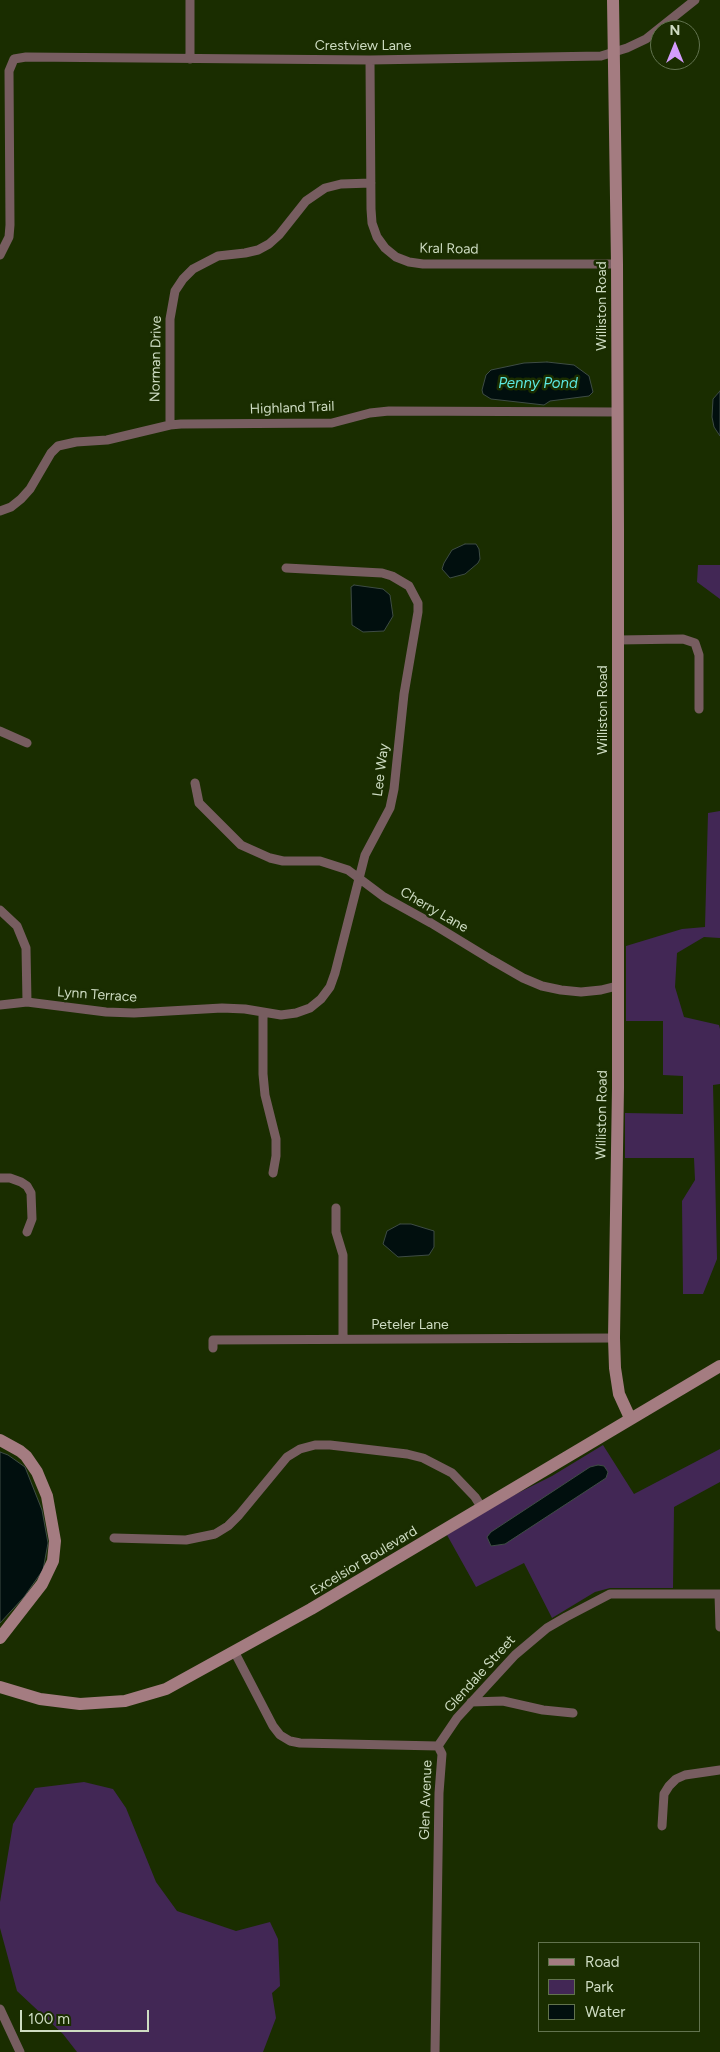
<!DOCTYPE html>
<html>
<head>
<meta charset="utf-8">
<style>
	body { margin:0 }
	#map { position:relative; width:720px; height:2052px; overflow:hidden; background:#1a2d00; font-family:Figtree,sans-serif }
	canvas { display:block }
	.legend { position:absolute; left:538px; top:1942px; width:162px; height:90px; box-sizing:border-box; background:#1a2d00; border:1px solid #62734e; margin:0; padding:6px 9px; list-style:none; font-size:15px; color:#cedcc2 }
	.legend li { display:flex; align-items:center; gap:10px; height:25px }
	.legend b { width:25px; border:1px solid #62734e }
	.north { position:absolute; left:650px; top:20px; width:50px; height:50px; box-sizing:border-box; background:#1a2d00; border:1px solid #62734e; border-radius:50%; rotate:0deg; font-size:14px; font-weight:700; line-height:20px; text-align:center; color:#cedcc2 }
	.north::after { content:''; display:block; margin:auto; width:18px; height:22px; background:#d49cfc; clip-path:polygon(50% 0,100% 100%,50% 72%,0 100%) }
	.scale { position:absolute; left:20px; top:2010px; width:129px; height:22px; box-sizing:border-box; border:2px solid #cedcc2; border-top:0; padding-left:6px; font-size:15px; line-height:18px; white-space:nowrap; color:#cedcc2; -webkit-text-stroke:4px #1a2d00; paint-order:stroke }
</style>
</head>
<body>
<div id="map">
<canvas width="720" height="2052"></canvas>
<ul class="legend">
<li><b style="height:6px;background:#a47c81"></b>Road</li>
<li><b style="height:14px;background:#422755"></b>Park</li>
<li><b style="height:14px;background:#010f0e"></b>Water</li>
</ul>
<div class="north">N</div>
<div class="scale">100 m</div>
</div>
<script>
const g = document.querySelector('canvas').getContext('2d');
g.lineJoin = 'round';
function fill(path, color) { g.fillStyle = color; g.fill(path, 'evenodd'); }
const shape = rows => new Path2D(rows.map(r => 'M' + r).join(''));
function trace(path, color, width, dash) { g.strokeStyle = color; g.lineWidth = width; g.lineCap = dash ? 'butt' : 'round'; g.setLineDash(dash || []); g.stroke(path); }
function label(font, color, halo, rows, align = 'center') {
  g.font = font + ' Figtree,sans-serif'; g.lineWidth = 5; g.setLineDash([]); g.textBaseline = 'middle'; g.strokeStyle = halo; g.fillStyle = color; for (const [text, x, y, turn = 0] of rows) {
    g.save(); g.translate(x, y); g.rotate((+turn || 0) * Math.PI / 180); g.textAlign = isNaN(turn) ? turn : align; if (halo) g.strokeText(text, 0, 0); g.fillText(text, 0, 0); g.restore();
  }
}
const green = shape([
	[698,565,720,565,720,599,697,582],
	[720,811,720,938,704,937,677,953,675,987,684,1017,719,1025,720,1029,720,1084,713,1085,717,1259,703,1294,683,1294,682,1201,695,1180,694,1158,625,1158,625,1113,683,1114,683,1076,663,1075,663,1021,626,1021,626,946,682,929,705,927,708,813],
	[603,1445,634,1494,720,1449,720,1482,674,1507,673,1588,610,1588,595,1592,552,1618,524,1563,476,1587,447,1535,508,1498,552,1476],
	[84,1782,113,1789,126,1808,156,1882,177,1911,236,1931,270,1922,278,1939,280,1986,272,1993,276,2018,263,2052,77,2052,63,2034,17,1991,0,1928,0,1902,13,1824,35,1788]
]);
const water = shape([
	[547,362,574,365,589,376,593,392,589,396,550,401,544,405,491,399,483,394,482,390,486,375,491,370,524,363,547,362],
	[720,391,720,436,714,427,712,417,713,399,720,391],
	[465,544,476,544,479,549,480,559,478,563,465,574,450,578,442,569,444,563,452,550,465,544],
	[354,585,383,589,390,595,393,616,384,631,363,632,352,625,351,587,354,585],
	[400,1224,411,1224,434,1231,434,1247,429,1255,398,1257,383,1244,387,1231,400,1224],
	[0,1452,8,1455,25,1467,42,1510,48,1543,43,1570,24,1597,0,1623,0,1452],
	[598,1465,604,1466,608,1472,606,1478,505,1544,491,1546,487,1537,491,1532,590,1467,598,1465]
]);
const street = shape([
	[190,0,190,59],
	[370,60,371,209,372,223,377,237,385,248,396,257,409,262,423,264,617,264],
	[0,255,9,237,10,225,9,71,14,59,26,57,370,60,601,56,627,48,646,39,695,0],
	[170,425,170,319,175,291,183,279,193,269,218,256,245,253,258,250,269,244,279,235,306,201,325,188,341,184,371,183],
	[0,511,11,507,21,499,30,489,51,453,58,446,76,442,107,440,170,425,181,424,332,423,370,413,389,411,617,412],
	[618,640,683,639,695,643,699,655,699,709],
	[0,731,27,743],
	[195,783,199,803,241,845,270,858,283,861,320,861,348,870,384,897,431,923,490,959,523,978,542,986,561,990,581,992,601,990,617,986],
	[0,910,17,926,26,948,27,1002],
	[0,1005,27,1002,106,1012,134,1013,222,1008,245,1009,281,1015,296,1013,310,1008,321,999,330,987,335,973,365,855,390,808,394,789,404,694,418,612,418,603,409,586,392,576,382,573,286,568],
	[263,1012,263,1074,265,1095,276,1139,276,1156,273,1173],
	[0,1178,10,1178,21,1182,27,1186,31,1193,32,1219,27,1232],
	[336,1208,336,1232,343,1255,343,1339],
	[213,1348,213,1340,614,1338],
	[114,1538,186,1540,215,1534,228,1526,239,1515,287,1457,300,1449,315,1445,330,1445,407,1454,423,1458,452,1473,475,1497,482,1508],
	[719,1594,720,1627],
	[234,1651,273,1726,280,1735,290,1741,300,1743,438,1746],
	[471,1702,503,1701,543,1710,573,1713],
	[438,1746,457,1718,515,1655,547,1628,566,1617,610,1594,720,1594],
	[662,1826,664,1794,669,1786,676,1779,685,1775,720,1770],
	[0,2009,20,2052],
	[435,2052,439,1793,442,1754,438,1746]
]);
const secondary = shape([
	[613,0,617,264,618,529,618,1088,614,1338,615,1368,619,1394,630,1418],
	[0,1440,20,1451,26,1456,37,1472,47,1496,55,1541,53,1561,42,1584,0,1638],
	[0,1687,40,1699,80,1704,125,1701,166,1689,311,1609,720,1366]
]);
const streetNames = [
	["Crestview Lane",363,46],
	["Kral Road",449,249,1],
	["Williston Road",602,306,-90],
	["Norman Drive",156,359,-89],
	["Highland Trail",292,408,-2],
	["Williston Road",603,710,-90],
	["Lee Way",381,770,-83],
	["Cherry Lane",434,910,30],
	["Lynn Terrace",97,995,4],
	["Williston Road",602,1115,-89],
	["Peteler Lane",410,1325],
	["Excelsior Boulevard",364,1561,-31],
	["Glendale Street",480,1674,-48],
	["Glen Avenue",426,1800,-88]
];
const waterNames = [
	["Penny Pond",538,384]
];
fill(green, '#422755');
fill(water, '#010f0e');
trace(water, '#3e4c44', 1);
trace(street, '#775d60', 9);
trace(secondary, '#a47c81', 12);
label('14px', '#cedcc2', '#1a2d00', streetNames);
label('italic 15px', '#5ce9e1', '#1a2d00', waterNames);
</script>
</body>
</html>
